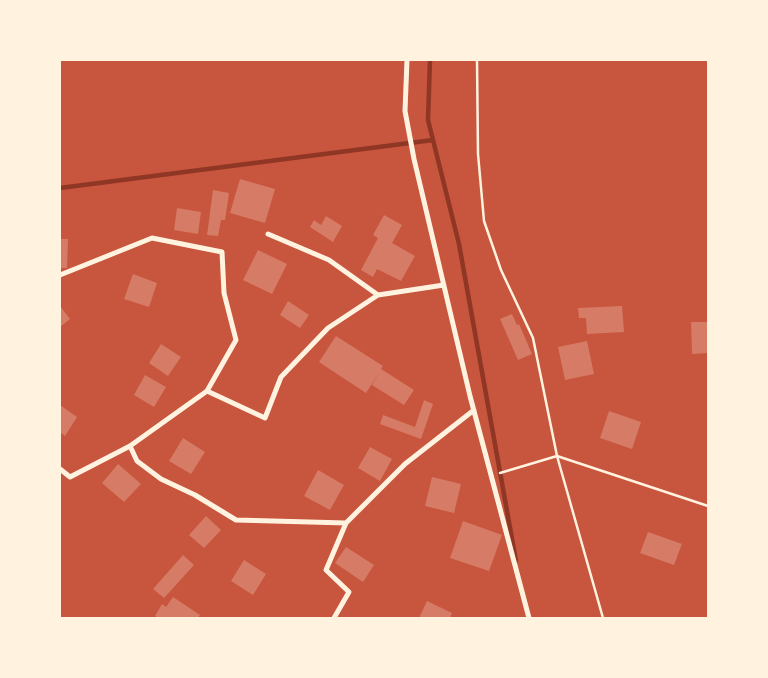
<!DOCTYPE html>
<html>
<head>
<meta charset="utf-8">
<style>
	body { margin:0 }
	#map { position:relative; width:768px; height:678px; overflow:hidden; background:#c8553d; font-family:"Titillium Web",sans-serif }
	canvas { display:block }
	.frame { position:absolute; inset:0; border:61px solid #fff3e0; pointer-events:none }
</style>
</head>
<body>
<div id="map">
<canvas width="768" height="678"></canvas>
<div class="frame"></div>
</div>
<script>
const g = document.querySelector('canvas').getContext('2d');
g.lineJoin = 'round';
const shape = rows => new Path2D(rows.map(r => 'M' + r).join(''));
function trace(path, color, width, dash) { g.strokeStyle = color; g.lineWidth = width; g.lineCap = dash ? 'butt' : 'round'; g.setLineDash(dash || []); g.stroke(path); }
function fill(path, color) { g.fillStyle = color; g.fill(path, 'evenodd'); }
const stream = shape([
	[430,60,428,120,459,244,516,561],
	[60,188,433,140]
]);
const building = shape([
	[240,179,275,189,265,223,230,213],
	[213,190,229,193,225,220,221,220,218,236,207,235],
	[177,208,201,212,198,234,174,230],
	[384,215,402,225,392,243,415,256,401,281,377,269,373,277,361,270,378,238,373,235],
	[326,216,342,226,333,242,310,227,314,220,321,225],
	[60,239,68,239,67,268,60,268],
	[258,250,287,264,272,294,243,280],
	[133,274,157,283,149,307,124,299],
	[288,301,309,315,300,328,280,315],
	[60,306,70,319,60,327],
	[622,306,624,332,587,334,586,318,579,318,578,308],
	[512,314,517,325,519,324,532,354,518,360,500,319],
	[691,322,708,322,708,353,692,354],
	[336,336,383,366,381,369,414,390,404,405,372,385,379,373,366,393,319,362],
	[587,341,594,374,565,380,558,347],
	[161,344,181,357,168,376,149,363],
	[145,375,166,387,154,407,134,395],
	[424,400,433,404,421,439,380,424,383,415,415,427],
	[60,405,77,417,65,436,60,432],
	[609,411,641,422,632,449,600,438],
	[183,438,205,452,191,474,169,461],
	[370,447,392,459,380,481,358,468],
	[118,464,141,484,124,502,102,483],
	[318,470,344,485,330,510,304,496],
	[432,477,461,484,454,513,425,506],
	[206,516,221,530,204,548,189,535],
	[463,521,502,535,489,571,450,558],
	[648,532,682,544,674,565,640,553],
	[346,547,374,565,363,582,335,563],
	[183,555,194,565,164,598,153,589],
	[244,560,266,574,253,595,231,581],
	[173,597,200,615,198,618,158,618,155,616,162,604,166,607],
	[427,601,452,613,450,618,419,618]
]);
const path = shape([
	[477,60,478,154,484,221,501,270,533,338,557,456,603,618],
	[500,473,557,456,708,506]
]);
const minor = shape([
	[407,60,405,111,414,159,470,396,529,618],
	[268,234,329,260,378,295],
	[60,275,152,238,222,252,224,293,236,340,207,391,130,446,70,477,60,469],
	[207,391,265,418,281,377,328,328,378,295,444,285],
	[130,446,137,461,161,479,195,495,236,520,346,523,405,464,474,410],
	[334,618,349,592,326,570,346,523]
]);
trace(stream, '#8f3625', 4.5);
fill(building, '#d67c66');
trace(path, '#fff3e0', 2.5);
trace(minor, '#fff3e0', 5);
</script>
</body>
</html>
